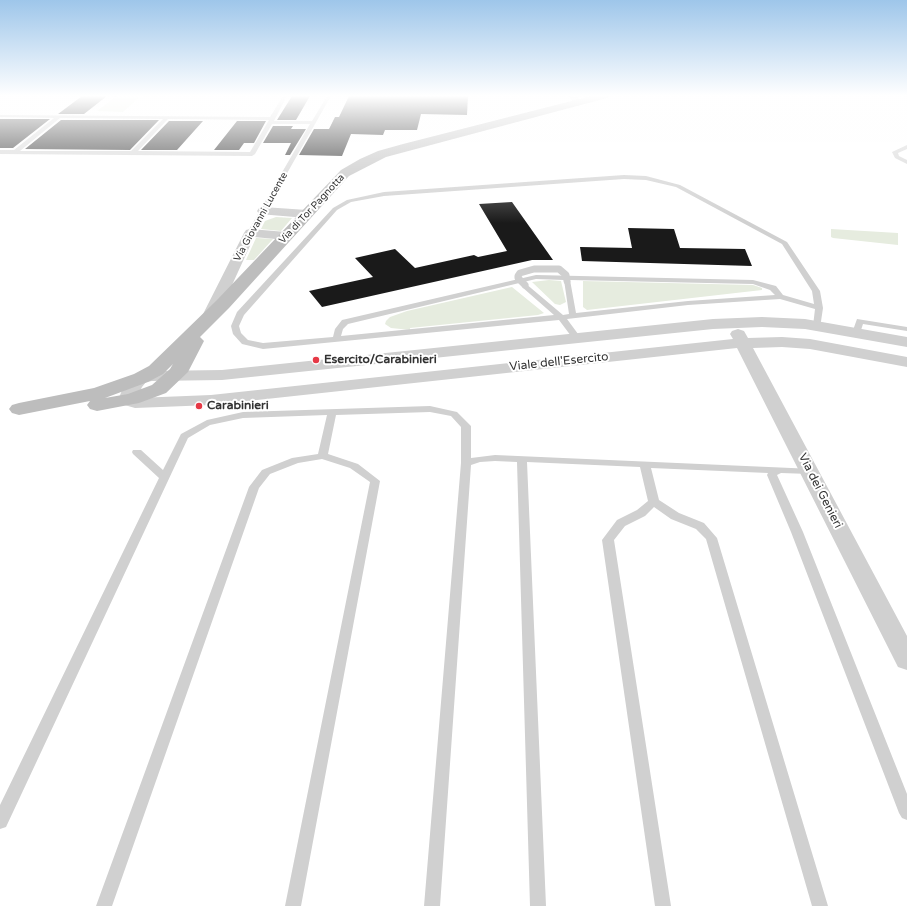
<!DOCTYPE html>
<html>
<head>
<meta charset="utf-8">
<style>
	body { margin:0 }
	canvas { display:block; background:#fff }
</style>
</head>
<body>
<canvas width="907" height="906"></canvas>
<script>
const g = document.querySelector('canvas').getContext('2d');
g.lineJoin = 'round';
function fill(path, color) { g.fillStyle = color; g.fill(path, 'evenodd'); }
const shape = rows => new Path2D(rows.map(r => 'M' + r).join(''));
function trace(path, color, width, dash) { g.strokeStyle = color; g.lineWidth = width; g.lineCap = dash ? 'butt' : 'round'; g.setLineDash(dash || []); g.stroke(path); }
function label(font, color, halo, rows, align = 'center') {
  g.font = font + ' "Varela Round",sans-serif'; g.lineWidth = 4; g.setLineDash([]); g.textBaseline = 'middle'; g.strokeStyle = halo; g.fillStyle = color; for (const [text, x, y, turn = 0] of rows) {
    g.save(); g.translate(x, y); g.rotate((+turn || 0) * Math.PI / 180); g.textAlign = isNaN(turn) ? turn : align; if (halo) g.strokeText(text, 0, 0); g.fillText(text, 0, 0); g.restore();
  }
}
const green = shape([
	[116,96,141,96,123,112,97,111],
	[276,217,292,218,281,231,261,229,265,221],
	[831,229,898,233,898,245,833,238,831,237],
	[256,238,273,239,254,260,246,260],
	[549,280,561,281,566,302,560,305,555,304,532,282],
	[583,281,753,285,762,288,762,290,587,310,583,307],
	[512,287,544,313,538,315,410,328,410,330,391,328,385,324,386,321,390,317,407,311]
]);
const building = shape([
	[82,96,107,96,84,114,58,114],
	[292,96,310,96,296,120,277,120],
	[349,96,468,96,467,115,421,114,417,130,385,130,383,135,351,134,342,156,299,155,314,129,329,129,335,117,339,117],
	[0,119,50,119,13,148,0,148],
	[61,120,159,120,130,150,25,149],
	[169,121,203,121,177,150,141,150],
	[237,121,266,121,254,143,244,143,239,150,214,150],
	[273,126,293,126,291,129,306,129,290,155,285,155,291,143,263,143],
	[512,202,553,260,532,260,322,307,309,291,373,277,355,258,395,249,415,268,474,255,478,257,507,251,479,204],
	[628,228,674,229,680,248,745,249,752,266,582,261,580,247,632,248]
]);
const lane = shape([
	[283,96,287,96,274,121,312,121,327,96,331,96,253,233,250,235,247,233,310,124,272,124,255,154,252,156,0,154,0,150,14,150,54,118,0,117,0,115,270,117,283,96],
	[60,118,163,119,131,151,20,151,60,118],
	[168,119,269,120,250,152,138,151,168,119],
	[907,145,907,149,898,153,899,156,907,160,907,164,895,158,892,152,907,145],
	[624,175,646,176,680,185,787,242,820,291,823,308,820,328,817,328,813,326,815,309,780,299,688,305,567,319,581,338,577,340,574,340,559,320,263,349,242,344,233,334,231,326,237,312,333,208,347,200,384,192,624,175],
	[624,179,646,180,676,187,782,244,812,291,814,304,783,295,776,286,753,280,536,275,342,320,335,329,333,337,263,343,248,340,241,333,239,326,244,315,337,210,351,202,384,196,624,179],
	[536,279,564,280,569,314,563,315,525,283,522,283,522,287,554,315,341,336,343,329,348,324,536,279],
	[570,280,753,284,770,290,775,295,688,301,576,313,570,280],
	[857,319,907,327,907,331,863,324,860,333,856,335,852,333,857,319],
	[430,406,457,412,471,426,471,458,495,455,814,469,815,471,810,474,781,473,777,475,803,532,907,794,907,820,902,818,899,813,791,532,767,475,768,473,651,468,659,500,679,513,704,523,717,538,828,906,812,906,706,539,696,529,671,519,654,507,645,516,625,526,614,540,671,906,655,906,602,540,617,520,637,510,648,501,640,467,527,462,546,906,530,906,517,462,495,461,480,462,471,465,440,906,424,906,461,463,461,427,451,416,430,412,336,415,328,454,358,464,380,481,301,906,285,906,370,482,350,468,322,459,298,463,270,474,259,488,112,906,96,906,249,487,262,470,292,458,318,454,327,415,243,418,210,425,188,438,6,827,0,829,0,805,159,478,133,454,132,452,133,450,141,450,163,470,181,434,207,420,243,412,430,406]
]);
const street = shape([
	[569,96,577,96,582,103,578,106,575,105,569,96],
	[263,207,307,210,311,211,313,214,311,217,307,218,259,214,257,211,259,208,263,207],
	[250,229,286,232,291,233,292,236,291,239,286,240,254,237,216,320,213,323,208,325,203,323,200,320,244,233,246,230,250,229],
	[762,317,805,319,907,337,907,347,805,329,762,327,713,329,222,380,152,381,146,382,142,387,137,398,211,395,733,339,730,334,732,331,738,329,744,331,748,338,782,337,810,339,907,357,907,367,810,349,782,347,753,348,907,636,907,670,898,667,737,348,211,405,135,408,121,404,118,400,123,388,135,374,152,371,222,370,713,319,762,317]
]);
const secondary = shape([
	[591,96,608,96,607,98,386,157,349,176,229,308,200,337,204,341,188,372,166,393,139,403,97,411,90,409,87,405,90,401,19,415,12,413,9,409,12,405,19,403,94,388,134,374,149,366,217,300,341,170,360,159,378,151,403,144,591,96],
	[173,364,170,369,152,385,128,394,105,398,148,382,163,374,173,364]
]);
const laneBridge = shape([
	[525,285,518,278,518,276,520,273,534,269,559,269,566,275,567,281]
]);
const markers = [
	[316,360,4,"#e63946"],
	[199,406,4,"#e63946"]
];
const farStreetnames = [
	["Via di Tor Pagnotta",312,209,-47],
	["Via Giovanni Lucente",261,217,-61]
];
const poiNames = [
	["Esercito/Carabinieri",324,360],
	["Carabinieri",207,406]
];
const streetNames = [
	["Viale dell'Esercito",559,362,-6],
	["Via dei Genieri",820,491,63]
];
fill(green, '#e6ecdf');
fill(building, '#1a1a1a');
fill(lane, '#d0d0d0');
fill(street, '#d0d0d0');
fill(secondary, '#bdbdbd');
trace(laneBridge, '#d0d0d0', 7);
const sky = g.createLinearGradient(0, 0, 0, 223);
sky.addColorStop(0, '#9ec6ea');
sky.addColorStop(0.43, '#fff');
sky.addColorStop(1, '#ffffff00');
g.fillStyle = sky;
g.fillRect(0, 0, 907, 223);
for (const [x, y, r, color] of markers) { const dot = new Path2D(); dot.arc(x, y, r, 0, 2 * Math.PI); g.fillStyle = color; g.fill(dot); trace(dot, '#fff', 1.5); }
label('10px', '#333', '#fff', farStreetnames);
label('bold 12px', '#333', '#fff', poiNames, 'left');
label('12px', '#333', '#fff', streetNames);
</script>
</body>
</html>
